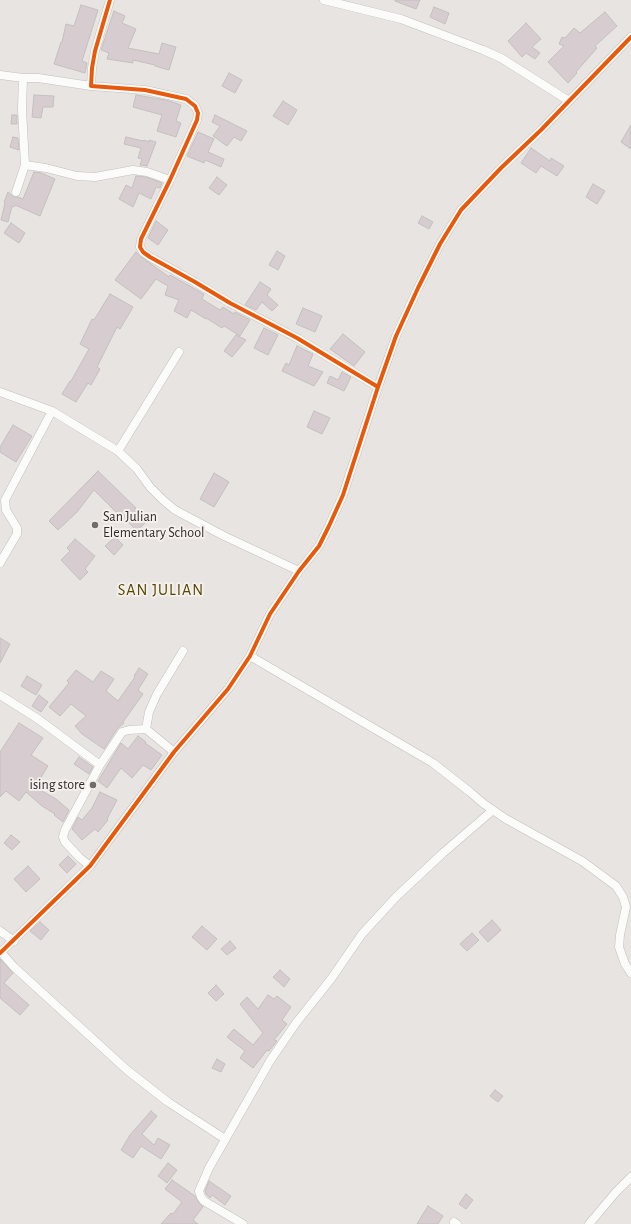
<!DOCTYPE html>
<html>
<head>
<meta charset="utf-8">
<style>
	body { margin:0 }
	canvas { display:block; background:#e7e4e1 }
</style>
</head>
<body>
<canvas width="631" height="1224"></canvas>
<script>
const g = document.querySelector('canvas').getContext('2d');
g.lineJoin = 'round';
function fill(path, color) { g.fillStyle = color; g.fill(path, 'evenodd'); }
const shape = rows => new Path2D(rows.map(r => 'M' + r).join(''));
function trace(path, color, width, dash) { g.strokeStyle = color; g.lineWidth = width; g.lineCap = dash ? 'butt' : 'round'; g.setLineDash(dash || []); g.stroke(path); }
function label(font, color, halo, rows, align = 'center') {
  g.font = font + ' "Alegreya Sans",sans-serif'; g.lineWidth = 4; g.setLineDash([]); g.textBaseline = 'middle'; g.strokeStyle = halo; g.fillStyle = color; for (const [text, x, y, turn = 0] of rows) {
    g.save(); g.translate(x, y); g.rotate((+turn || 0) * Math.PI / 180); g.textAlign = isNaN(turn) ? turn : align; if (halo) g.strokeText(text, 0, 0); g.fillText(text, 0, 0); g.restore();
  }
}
const building = shape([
	[395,0,420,0,416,9,395,1,395,0],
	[81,5,98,10,82,61,87,63,85,73,54,64,61,42,62,42,66,24,74,26,81,5],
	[434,7,449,13,445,24,430,17,434,7],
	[114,11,125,16,122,23,136,29,128,48,159,54,162,43,176,47,169,70,155,66,155,65,133,60,133,63,107,59,109,53,101,50,114,11],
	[605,12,617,26,595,46,597,48,576,72,577,73,568,83,548,62,564,46,559,44,562,37,565,38,574,28,580,33,605,12],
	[526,23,541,39,532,47,540,53,535,59,526,53,522,57,508,41,526,23],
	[229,73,242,80,235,93,222,86,229,73],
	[34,95,54,96,53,107,43,107,41,118,32,117,34,95],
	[136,95,166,100,181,105,176,121,181,123,176,137,157,131,162,115,133,107,136,95],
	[283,101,297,110,288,125,273,116,283,101],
	[12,115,17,115,17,124,11,124,12,115],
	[215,115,247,131,241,141,234,137,227,146,213,136,220,126,212,122,215,115],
	[631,125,631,149,621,142,631,125],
	[198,132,214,139,208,152,224,159,221,167,205,160,204,163,187,156,198,132],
	[13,137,18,138,19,150,10,147,13,137],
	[126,137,143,141,144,140,149,142,149,140,156,142,147,166,140,165,142,159,138,158,141,148,124,144,126,137],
	[531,148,550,161,551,158,564,166,557,176,541,166,536,173,521,163,531,148],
	[34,172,41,173,55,179,40,216,15,205,14,207,12,206,8,222,1,220,5,203,4,202,8,192,14,197,18,197,23,199,34,172],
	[136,176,146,177,162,183,160,188,156,187,151,199,139,193,133,207,119,199,126,185,132,188,136,176],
	[217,177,227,185,219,195,209,188,217,177],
	[593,184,605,191,597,204,586,197,593,184],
	[422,216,433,222,429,229,418,223,422,216],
	[156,221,168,230,158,245,148,238,156,221],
	[11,223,25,233,19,243,4,233,11,223],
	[277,251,285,256,278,270,269,265,277,251],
	[136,252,140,256,169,277,170,275,204,294,202,299,220,310,223,307,234,314,235,312,250,320,240,336,224,326,222,328,206,318,206,319,191,310,187,318,174,311,179,300,165,295,168,286,156,279,141,299,115,280,136,252],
	[260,282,271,289,267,295,278,305,272,311,262,302,256,310,245,305,260,282],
	[110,294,133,307,120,329,117,327,97,367,100,369,91,385,88,383,76,402,62,394,70,381,71,381,89,349,80,344,92,319,94,320,110,294],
	[303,308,322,316,315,332,296,324,303,308],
	[264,328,278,335,268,355,254,348,264,328],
	[343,334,365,352,354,366,330,349,343,334],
	[236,335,246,340,232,357,224,351,236,335],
	[297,346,313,354,308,366,323,372,314,386,282,371,286,363,289,365,297,346],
	[342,372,351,377,344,391,327,383,330,376,338,380,342,372],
	[314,411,330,418,322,434,307,427,314,411],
	[13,425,32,436,16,462,0,452,0,447,13,425],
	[98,471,136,508,134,510,146,522,137,531,125,519,124,520,94,490,77,512,58,530,49,521,98,471],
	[214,473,229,482,214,507,200,499,214,473],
	[115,537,123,545,114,555,105,546,115,537],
	[75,539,95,556,85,569,88,572,80,580,61,560,70,551,67,548,75,539],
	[0,638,10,644,0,663,0,638],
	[139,668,148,674,138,690,143,694,123,722,124,723,117,729,104,749,82,734,75,726,86,716,71,704,60,716,49,707,69,683,67,681,76,670,93,682,101,671,114,679,106,691,118,701,135,677,134,676,139,668],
	[27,676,42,685,36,695,21,686,27,676],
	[39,695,48,702,41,712,32,706,39,695],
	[19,723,43,738,31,755,48,766,35,787,56,799,69,810,63,822,54,815,55,814,42,806,26,792,19,801,6,791,0,797,0,752,19,723],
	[138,736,146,742,145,743,162,755,151,770,143,765,132,778,121,768,107,788,98,781,121,743,128,749,138,736],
	[79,757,93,767,89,774,74,764,79,757],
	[100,792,117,800,107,819,108,820,98,832,95,829,82,840,72,829,78,817,82,820,92,808,100,792],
	[11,835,20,842,12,850,4,843,11,835],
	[68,856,76,864,67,873,59,865,68,856],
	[28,866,40,879,26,892,14,879,28,866],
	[492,920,501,930,488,942,479,932,492,920],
	[40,922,49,930,41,940,30,931,40,922],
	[202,926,217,939,207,950,192,937,202,926],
	[472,933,479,940,467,951,460,944,472,933],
	[230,941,236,948,227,955,221,949,230,941],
	[0,959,13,973,4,983,29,1005,20,1015,0,998,0,959],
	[280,970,290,979,284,987,273,977,280,970],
	[216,985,224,994,216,1001,208,993,216,985],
	[268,995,274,999,277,996,291,1007,282,1020,287,1024,274,1040,277,1041,269,1051,267,1050,253,1068,240,1058,245,1051,227,1037,234,1029,253,1045,263,1033,240,1004,247,997,258,1009,268,995],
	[217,1059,225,1064,221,1072,212,1068,217,1059],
	[495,1090,503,1096,498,1102,490,1096,495,1090],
	[151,1111,157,1116,142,1134,154,1145,158,1138,170,1145,161,1159,141,1146,133,1158,121,1150,130,1135,151,1111],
	[168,1163,177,1170,167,1183,158,1176,168,1163],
	[172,1180,195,1196,200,1204,203,1207,193,1220,198,1224,161,1224,171,1213,173,1214,182,1202,165,1189,172,1180],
	[209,1181,231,1196,225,1205,212,1195,210,1198,206,1194,205,1191,209,1181],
	[466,1194,473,1200,466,1209,459,1204,466,1194],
	[428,1206,443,1216,438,1224,417,1224,428,1206]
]);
const minor = shape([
	[110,0,95,51,92,68,91,86,145,90,186,99,195,106,198,113,197,120,170,180,141,239,140,247,143,252,150,257,195,282,230,303,297,338,378,387],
	[324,0,401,19,483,50,501,58,569,101],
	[0,75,23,78,38,78,91,86],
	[23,78,22,109,25,165],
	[16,192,25,165,46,168,77,176,95,177,133,170,147,172,170,180],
	[0,392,52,411,118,451,137,469,150,487,163,500,175,510,224,536,299,571],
	[118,451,179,352],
	[0,563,17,534,17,528,6,510,5,500,52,411],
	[250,656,433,763,470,792,484,804,506,819,582,861,616,886,623,897,626,907,620,935,619,947,625,964,631,973],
	[0,695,38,719,100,765,65,830,63,837,65,842,80,858,90,866],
	[146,729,149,712,157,694,183,651],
	[100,765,122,732,129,730,146,729,174,752],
	[0,931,14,941],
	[1,952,14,967,127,1070,168,1102,225,1139],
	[0,953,90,866,174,752,228,689,250,656,270,614,299,571,319,546,329,526,343,495,378,387,396,336,418,288,440,244,461,210,501,168,541,130,631,37],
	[454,1222,457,1224],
	[243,1224,204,1201,201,1197,199,1191,209,1168,270,1061,296,1023,331,979,362,934,397,896,443,853,493,810],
	[589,1224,616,1192,631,1177]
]);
const cycleway = shape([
	[110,0,95,51,92,68,91,86,145,90,186,99,195,106,198,113,197,120,170,180,141,239,140,247,143,252,150,257,195,282,230,303,297,338,378,387],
	[0,953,90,866,174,752,228,689,250,656,270,614,299,571,319,546,329,526,343,495,378,387,396,336,418,288,440,244,461,210,501,168,541,130,631,37]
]);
const markers = [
	[95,525,4,"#706e6b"],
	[93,785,4,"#706e6b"]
];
const poiNames = [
	["San Julian",103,517],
	["Elementary School",103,533],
	["ising store",85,785,"right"]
];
const quarterNames = [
	["SAN JULIAN",161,590]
];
fill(building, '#d7cdd1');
trace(building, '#c3c0bf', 1);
trace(minor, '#c2c0bd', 9);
trace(minor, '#fbfbfa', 8);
trace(cycleway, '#e8590c', 4);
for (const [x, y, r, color] of markers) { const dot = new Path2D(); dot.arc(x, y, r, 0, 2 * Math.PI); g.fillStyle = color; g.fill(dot); trace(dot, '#f6f0ec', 1.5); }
label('14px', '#302e2c', '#f6f0ec', poiNames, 'left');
g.letterSpacing = '1px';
label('16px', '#544805', '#f6f0ec', quarterNames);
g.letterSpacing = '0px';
</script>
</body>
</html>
